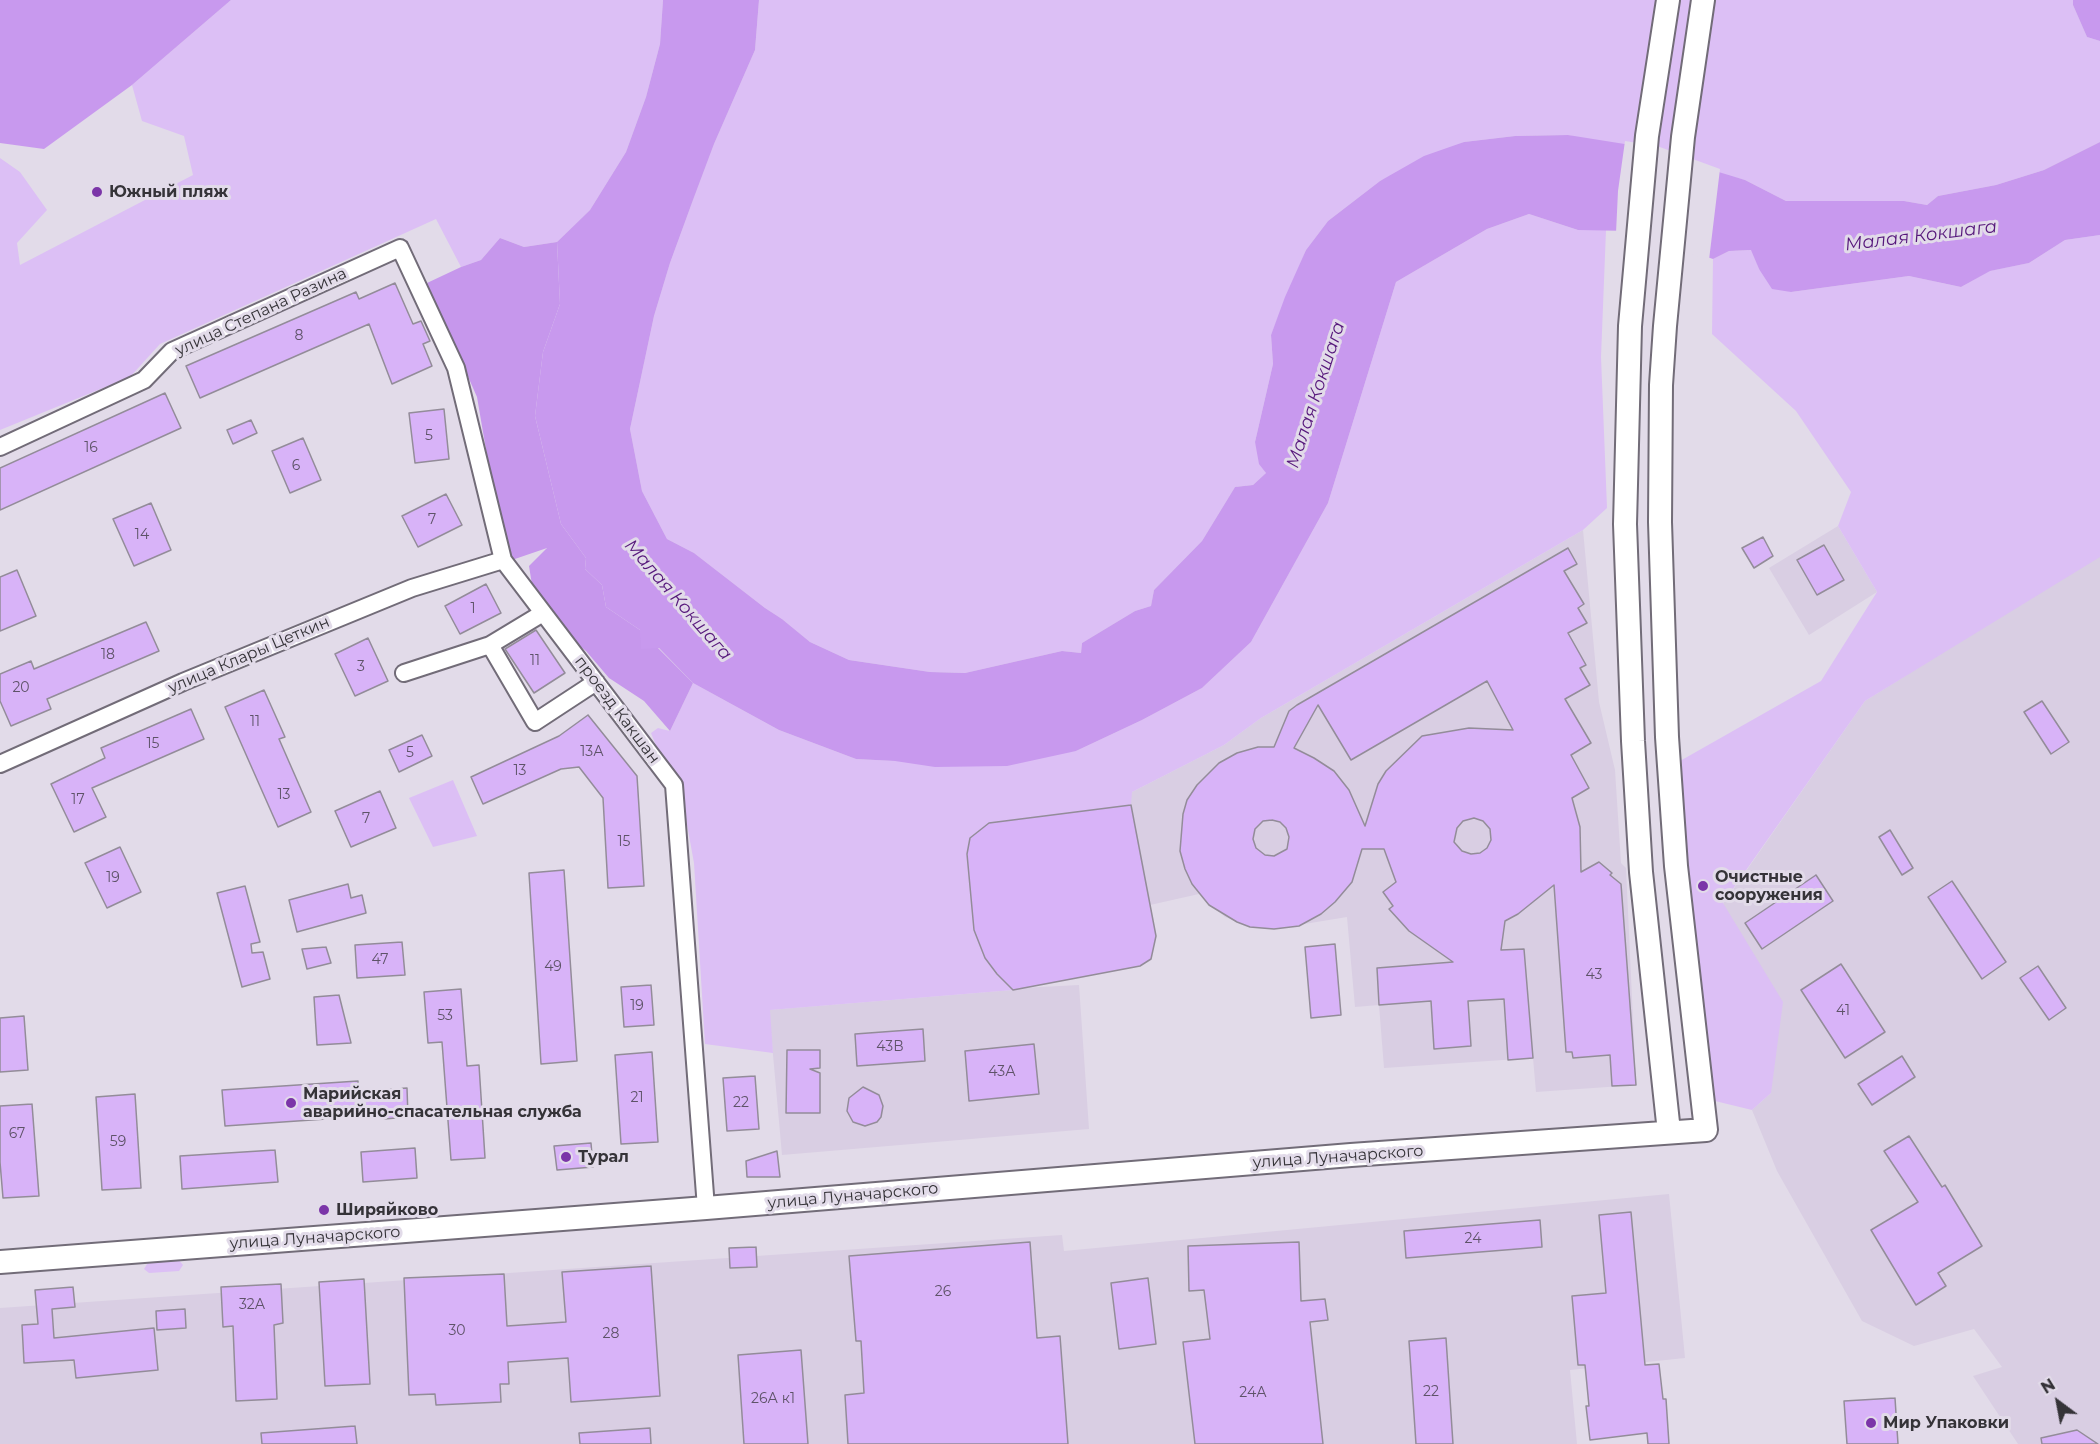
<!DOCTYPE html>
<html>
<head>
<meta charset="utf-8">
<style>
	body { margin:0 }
	#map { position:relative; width:2100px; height:1444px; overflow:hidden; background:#e2dbe9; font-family:Montserrat,sans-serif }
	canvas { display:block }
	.north { position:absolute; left:2028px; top:1372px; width:60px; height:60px; -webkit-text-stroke:4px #e2dbe9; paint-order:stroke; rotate:328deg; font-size:16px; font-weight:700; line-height:24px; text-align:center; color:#353338 }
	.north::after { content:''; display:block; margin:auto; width:21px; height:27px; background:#353338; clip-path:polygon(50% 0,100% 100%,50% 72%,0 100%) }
</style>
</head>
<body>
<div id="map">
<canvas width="2100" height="1444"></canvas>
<div class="north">N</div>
</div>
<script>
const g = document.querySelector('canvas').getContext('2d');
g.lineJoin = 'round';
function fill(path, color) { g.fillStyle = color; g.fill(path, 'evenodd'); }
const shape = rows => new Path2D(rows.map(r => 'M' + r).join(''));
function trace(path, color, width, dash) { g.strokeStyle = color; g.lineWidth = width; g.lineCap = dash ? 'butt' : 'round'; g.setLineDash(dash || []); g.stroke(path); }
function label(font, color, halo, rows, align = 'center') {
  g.font = font + ' Montserrat,sans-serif'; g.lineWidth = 6; g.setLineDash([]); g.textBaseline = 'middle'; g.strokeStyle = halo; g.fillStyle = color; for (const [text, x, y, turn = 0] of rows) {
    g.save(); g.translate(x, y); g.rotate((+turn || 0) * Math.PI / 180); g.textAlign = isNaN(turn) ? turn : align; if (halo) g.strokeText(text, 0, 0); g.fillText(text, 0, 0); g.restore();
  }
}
const built = shape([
	[1838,526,1877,592,1809,635,1769,568],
	[1583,530,1599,702,1615,770,1621,863,1626,868,1636,1085,1536,1092,1533,1058,1384,1068,1379,1005,1355,1007,1347,917,1274,929,1250,927,1225,917,1199,894,1150,905,1156,936,1151,959,1021,988,1079,985,1089,1129,782,1155,769,1010,1013,990,985,958,974,930,967,854,970,838,1132,792,1224,745,1261,718],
	[2100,554,2100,1444,2018,1444,1973,1376,2002,1367,1974,1329,1914,1346,1862,1321,1777,1171,1752,1110,1771,1093,1723,904,1865,701],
	[1669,1194,1685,1358,1570,1370,1577,1444,0,1444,0,1308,1062,1235,1064,1251]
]);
const green = shape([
	[231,0,663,0,660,44,646,97,626,152,590,210,557,242,524,247,500,238,481,260,461,267,436,219,160,344,130,377,0,430,0,158,20,172,47,210,17,243,20,265,193,175,184,136,142,121,132,85],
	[759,0,2073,0,2073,5,2087,37,2100,41,2100,142,2044,170,1996,185,1938,196,1927,205,1904,201,1786,201,1745,180,1568,135,1515,136,1464,142,1380,181,1328,221,1306,250,1271,335,1273,364,1255,442,1266,473,1253,485,1235,487,1202,541,1154,590,1151,606,1135,611,1082,643,1081,653,1062,651,965,673,930,672,849,660,810,642,782,619,765,608,694,553,667,539,642,491,630,429,654,316,670,263,693,200,714,144,755,50],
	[1529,214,1578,230,1606,230,1601,357,1607,508,1583,530,1261,718,1224,745,1132,792,1131,805,989,823,970,838,967,853,974,930,985,958,997,974,1013,990,770,1010,773,1053,705,1044,694,863,678,775,659,753,651,733,658,728,670,731,693,683,779,730,856,759,895,761,1076,751,1142,720,1202,688,1251,642,1328,503,1396,282,1487,229],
	[2100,235,2100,557,1865,701,1723,903,1783,1002,1771,1093,1752,1110,1715,1101,1692,930,1680,761,1821,681,1877,592,1838,526,1851,492,1796,411,1712,334,1713,259,1729,251,1752,250,1759,269,1791,292,1909,276,1961,287,1989,271,2029,263,2065,240],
	[453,780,477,836,433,847,409,798],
	[178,1259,183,1265,179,1271,149,1273,144,1269,149,1261]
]);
const forest = shape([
	[500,238,524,247,557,242,560,304,543,352,535,416,561,524,586,558,585,569,602,585,606,607,640,630,693,683,670,731,644,701,609,678,586,651,564,633,533,591,529,566,547,548,509,561,489,467,477,397,427,283,461,267,481,260]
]);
const water = shape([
	[0,0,231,0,132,85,44,149,0,143],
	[663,0,759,0,755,50,714,144,693,200,670,263,654,316,630,429,642,491,667,539,694,553,765,608,782,619,810,642,849,660,930,672,965,673,1062,651,1081,653,1082,643,1135,611,1151,606,1154,590,1202,541,1235,487,1253,485,1266,473,1259,464,1255,442,1273,364,1271,335,1285,297,1306,250,1328,221,1380,181,1424,156,1464,142,1515,136,1568,135,1656,149,1712,170,1745,180,1786,201,1904,201,1927,205,1938,196,1996,185,2044,170,2100,142,2100,235,2065,240,2029,263,1990,271,1961,287,1909,276,1791,292,1772,289,1759,269,1751,250,1729,251,1713,259,1631,231,1578,230,1529,214,1487,229,1396,282,1328,503,1251,642,1202,688,1142,720,1076,751,1007,766,935,767,895,761,856,759,779,730,693,683,659,648,641,649,640,630,606,607,602,585,585,569,586,558,561,524,535,416,543,352,560,304,557,242,590,210,626,152,646,97,660,44],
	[2073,0,2100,0,2100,41,2087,37,2073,5]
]);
const pier = shape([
	[1625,141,1657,146,1720,169,1709,260,1630,234,1616,233,1618,191]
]);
const building = shape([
	[395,283,413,324,421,321,430,341,423,344,432,366,392,384,369,324,200,398,186,366,356,292,359,299,395,283],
	[165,393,181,428,0,510,0,468,165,393],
	[444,409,449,459,415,463,409,413,444,409],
	[251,420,257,433,233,444,227,430,251,420],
	[303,438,321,480,290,493,272,451,303,438],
	[446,494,462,525,418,547,402,516,446,494],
	[151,503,171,550,134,566,113,519,151,503],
	[1763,537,1773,556,1754,568,1742,548,1763,537],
	[1824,545,1844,580,1817,595,1797,560,1824,545],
	[1568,548,1577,564,1564,571,1584,604,1578,608,1587,623,1568,633,1586,665,1580,668,1590,685,1565,699,1591,743,1571,755,1589,788,1572,798,1580,827,1581,872,1599,862,1612,873,1610,875,1621,884,1636,1085,1612,1086,1610,1055,1573,1058,1572,1052,1566,1052,1554,885,1518,914,1505,921,1501,950,1524,949,1533,1058,1508,1060,1504,999,1468,1001,1471,1046,1434,1049,1431,1001,1379,1005,1377,968,1453,962,1409,931,1389,909,1393,906,1383,892,1396,882,1384,849,1362,849,1352,882,1335,902,1321,914,1299,926,1274,929,1250,927,1237,922,1209,905,1192,884,1185,869,1180,851,1183,814,1187,800,1197,785,1219,763,1237,753,1258,747,1274,747,1289,711,1297,705,1568,548],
	[1487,681,1513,730,1469,728,1422,736,1386,771,1378,784,1365,826,1349,790,1334,771,1314,758,1294,748,1318,705,1351,760,1487,681],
	[1474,818,1483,821,1490,829,1491,840,1487,848,1480,853,1471,854,1462,851,1454,842,1457,828,1463,821,1474,818],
	[1272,820,1280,822,1286,828,1289,837,1287,849,1274,856,1265,855,1256,848,1253,839,1255,829,1263,821,1272,820],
	[17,570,36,616,0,631,0,577,17,570],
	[486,584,501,613,460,634,445,606,486,584],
	[146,622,159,651,47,699,51,709,11,726,0,701,0,674,31,661,34,669,146,622],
	[536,630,565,673,534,693,505,649,536,630],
	[368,638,388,681,355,696,335,654,368,638],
	[264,690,285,737,279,739,311,812,278,827,225,707,264,690],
	[2042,701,2069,742,2051,754,2024,712,2042,701],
	[191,709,204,739,92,788,106,817,74,832,51,784,105,758,101,748,191,709],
	[588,715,637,776,644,886,608,888,603,798,579,767,561,769,483,804,471,777,559,736,588,715],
	[422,735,432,756,399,772,389,750,422,735],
	[380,791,396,828,351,847,335,811,380,791],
	[1131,805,1156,936,1151,959,1140,966,1013,990,997,974,985,958,974,930,967,854,970,838,989,823,1131,805],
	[1890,830,1913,868,1902,875,1879,837,1890,830],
	[120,847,141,892,107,908,85,863,120,847],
	[564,870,577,1061,541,1064,529,873,564,870],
	[1816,875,1833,901,1762,949,1745,923,1816,875],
	[1952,881,2006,962,1982,979,1928,897,1952,881],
	[348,884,351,898,362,895,366,913,297,932,289,900,348,884],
	[245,886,260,942,251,944,252,953,263,952,270,979,242,987,217,893,245,886],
	[402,942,405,975,357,978,355,945,402,942],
	[1335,944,1341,1015,1311,1018,1305,947,1335,944],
	[326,947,331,963,307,969,302,949,326,947],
	[1841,964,1885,1032,1845,1058,1801,990,1841,964],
	[2038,966,2066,1008,2049,1020,2020,978,2038,966],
	[651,985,654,1025,624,1027,621,987,651,985],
	[461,989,467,1066,479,1065,485,1158,451,1160,442,1042,428,1043,424,992,461,989],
	[339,995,351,1043,317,1045,314,997,339,995],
	[24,1016,28,1070,0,1072,0,1018,24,1016],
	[923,1029,925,1061,857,1066,855,1034,923,1029],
	[1034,1044,1039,1094,969,1101,965,1051,1034,1044],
	[787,1050,820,1050,820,1068,810,1069,820,1073,820,1113,786,1113,787,1050],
	[652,1052,658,1142,621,1144,615,1055,652,1052],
	[1902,1056,1915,1077,1872,1105,1858,1084,1902,1056],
	[755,1076,759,1129,727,1131,723,1078,755,1076],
	[358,1081,358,1091,407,1088,408,1117,384,1119,384,1115,225,1126,222,1090,358,1081],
	[863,1087,879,1095,883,1106,881,1117,877,1122,865,1126,853,1122,847,1111,849,1098,863,1087],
	[135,1094,141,1188,102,1190,96,1097,135,1094],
	[32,1104,39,1196,3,1198,0,1162,0,1106,32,1104],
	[1909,1136,1942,1187,1945,1185,1982,1246,1938,1273,1946,1286,1916,1305,1871,1230,1918,1202,1884,1151,1909,1136],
	[591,1143,593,1167,557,1170,554,1146,591,1143],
	[415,1148,417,1178,363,1182,361,1152,415,1148],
	[275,1150,278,1182,182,1189,180,1156,275,1150],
	[777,1151,780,1177,747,1177,746,1161,777,1151],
	[1631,1212,1645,1365,1659,1364,1663,1399,1666,1399,1669,1444,1648,1444,1647,1433,1590,1440,1586,1406,1589,1406,1585,1365,1578,1365,1572,1296,1606,1293,1599,1215,1631,1212],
	[1540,1220,1542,1247,1406,1258,1404,1231,1540,1220],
	[1030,1242,1037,1338,1060,1336,1068,1444,848,1444,845,1395,864,1393,861,1341,856,1341,849,1256,1030,1242],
	[1299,1242,1301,1301,1325,1299,1328,1320,1310,1322,1323,1444,1195,1444,1183,1342,1210,1339,1204,1290,1189,1291,1188,1246,1299,1242],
	[756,1247,757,1267,730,1268,729,1248,756,1247],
	[651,1266,660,1396,571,1402,568,1358,508,1362,509,1384,500,1384,501,1402,436,1405,435,1394,409,1395,404,1278,504,1274,507,1326,566,1322,562,1272,651,1266],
	[1148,1278,1156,1344,1119,1349,1111,1283,1148,1278],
	[364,1279,370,1384,325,1386,319,1282,364,1279],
	[281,1284,283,1323,274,1325,277,1399,236,1401,233,1326,223,1327,221,1287,281,1284],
	[73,1287,75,1307,52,1309,54,1338,154,1328,158,1370,76,1378,74,1360,24,1363,22,1325,38,1324,35,1290,73,1287],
	[185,1309,186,1328,157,1330,156,1311,185,1309],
	[1446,1338,1453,1444,1416,1444,1409,1341,1446,1338],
	[801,1350,808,1444,744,1444,738,1355,801,1350],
	[1895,1398,1898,1444,1847,1444,1844,1401,1895,1398],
	[355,1426,357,1444,262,1444,261,1433,355,1426],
	[650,1428,651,1444,580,1444,579,1433,650,1428],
	[2077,1430,2098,1444,2042,1444,2041,1438,2077,1430]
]);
const minor = shape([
	[0,447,144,380,172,351,400,248,456,368,503,560,674,785,706,1208],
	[490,645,535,722,596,682],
	[404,673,490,645,543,613],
	[0,764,183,682,412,588,503,560]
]);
const secondary = shape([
	[1668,0,1647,136,1630,326,1625,524,1633,741,1641,872,1669,1132],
	[0,1262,706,1208,1351,1155,1706,1130,1676,866,1667,737,1660,522,1661,385,1665,326,1683,137,1703,0]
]);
const markers = [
	[97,192,6,"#7b35a8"],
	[1703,886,6,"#7b35a8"],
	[291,1103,6,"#7b35a8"],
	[566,1157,6,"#7b35a8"],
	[324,1210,6,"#7b35a8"],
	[1871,1423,6,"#7b35a8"]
];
const numberNames = [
	["8",299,336],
	["5",429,436],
	["16",91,448],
	["6",296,466],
	["7",432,520],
	["14",142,535],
	["1",473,609],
	["18",108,655],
	["11",535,661],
	["3",361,667],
	["20",21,688],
	["11",255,722],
	["15",153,744],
	["13А",592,752],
	["5",410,753],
	["13",520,771],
	["13",284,795],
	["17",78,800],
	["7",366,819],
	["15",624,842],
	["19",113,878],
	["47",380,960],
	["49",553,967],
	["43",1594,975],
	["19",637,1006],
	["41",1843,1011],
	["53",445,1016],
	["43В",890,1047],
	["43А",1002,1072],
	["21",637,1098],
	["22",741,1103],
	["67",17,1134],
	["59",118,1142],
	["24",1473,1239],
	["26",943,1292],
	["32А",252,1305],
	["30",457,1331],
	["28",611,1334],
	["22",1431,1392],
	["24А",1253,1393],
	["26А к1",773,1399]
];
const poiNames = [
	["Южный пляж",109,192],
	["Очистные",1715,877],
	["сооружения",1715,895],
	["Марийская",303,1094],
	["аварийно-спасательная служба",303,1112],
	["Турал",578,1157],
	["Ширяйково",336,1210],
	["Мир Упаковки",1883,1423]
];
const streetNames = [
	["улица Степана Разина",261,312,-25],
	["улица Клары Цеткин",249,655,-23],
	["проезд Какшан",617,710,53],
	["улица Луначарского",1338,1157,-4],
	["улица Луначарского",853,1196,-5],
	["улица Луначарского",315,1238,-4]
];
const waterNames = [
	["Малая Кокшага",1921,236,-7],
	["Малая Кокшага",1316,395,-72],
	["Малая Кокшага",678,600,49]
];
fill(built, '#d9cee3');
fill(green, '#dcbff5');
fill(forest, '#c697ec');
fill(water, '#c899ee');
fill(pier, '#e2dbe9');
fill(building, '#d8b3f8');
trace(building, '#938c99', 1.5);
trace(minor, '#726c78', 20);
trace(secondary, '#726c78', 26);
trace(minor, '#fff', 16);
trace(secondary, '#fff', 22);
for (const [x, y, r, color] of markers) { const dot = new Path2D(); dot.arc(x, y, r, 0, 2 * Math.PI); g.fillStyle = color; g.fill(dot); trace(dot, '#e2dbe9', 2); }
label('14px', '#5e5368', null, numberNames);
label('bold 16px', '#353338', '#e2dbe9', poiNames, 'left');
label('16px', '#353338', '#e2dbe9', streetNames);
label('italic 18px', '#56177b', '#e2dbe9', waterNames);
</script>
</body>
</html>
